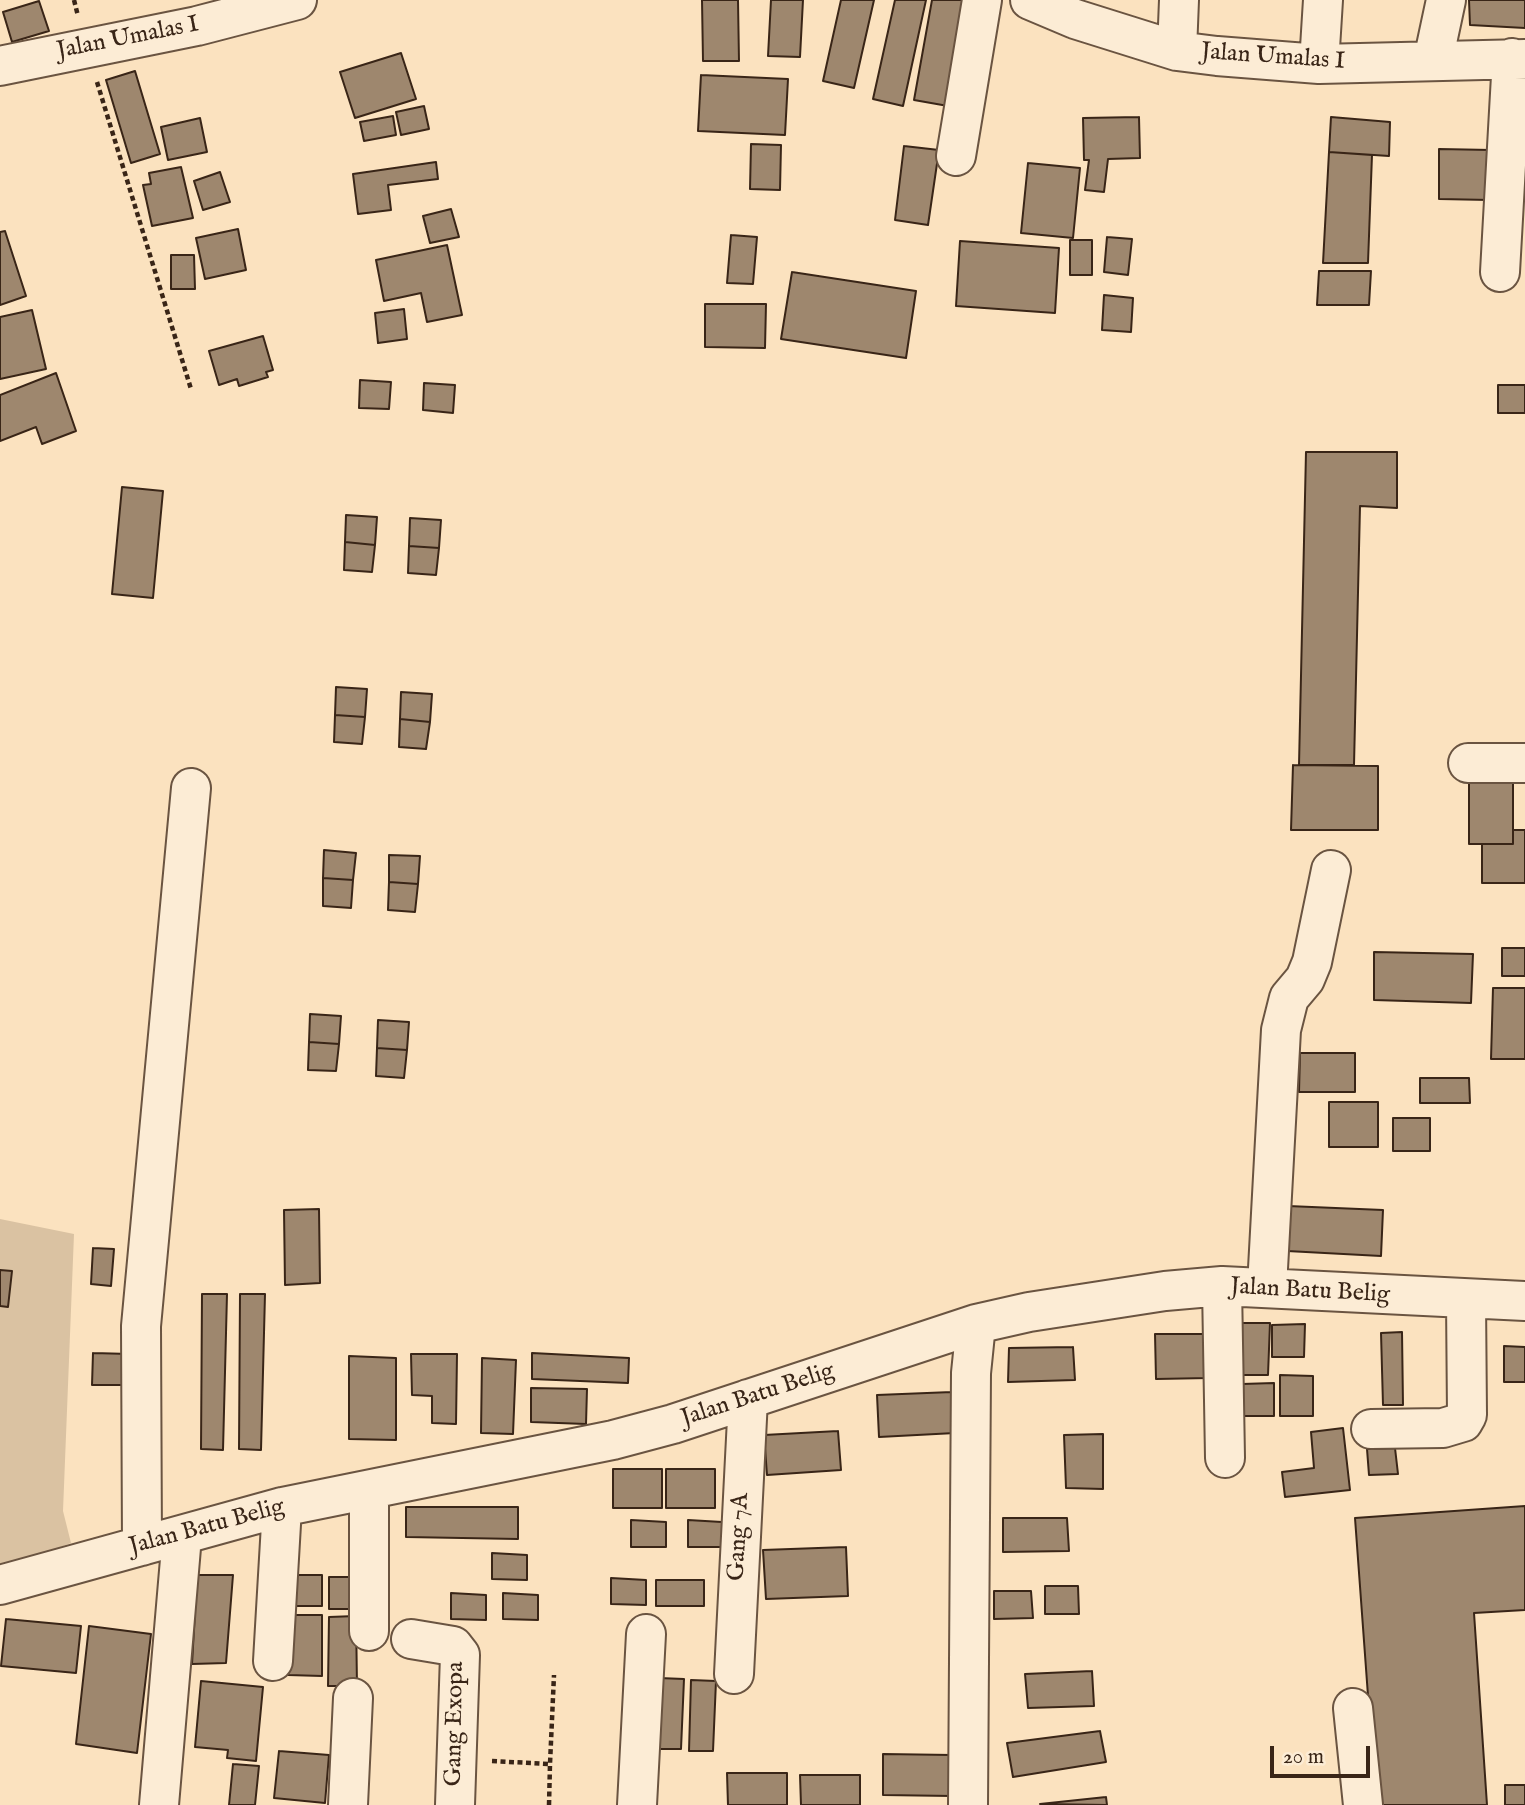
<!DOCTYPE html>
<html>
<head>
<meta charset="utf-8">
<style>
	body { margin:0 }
	#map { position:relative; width:1525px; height:1805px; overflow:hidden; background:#fbe2bf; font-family:"IM FELL English",serif }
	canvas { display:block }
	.scale { position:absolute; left:1270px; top:1746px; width:100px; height:32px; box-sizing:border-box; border:4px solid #392517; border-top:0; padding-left:9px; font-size:21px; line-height:24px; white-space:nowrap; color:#392517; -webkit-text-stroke:5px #fcecd5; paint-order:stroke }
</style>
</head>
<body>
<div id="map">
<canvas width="1525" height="1805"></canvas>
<div class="scale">20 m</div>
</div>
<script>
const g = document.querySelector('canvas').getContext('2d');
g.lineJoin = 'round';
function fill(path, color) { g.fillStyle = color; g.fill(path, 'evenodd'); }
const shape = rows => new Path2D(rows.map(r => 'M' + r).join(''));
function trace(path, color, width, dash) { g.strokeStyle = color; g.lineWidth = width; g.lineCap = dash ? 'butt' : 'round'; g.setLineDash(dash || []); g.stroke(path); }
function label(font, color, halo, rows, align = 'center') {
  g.font = font + ' "IM FELL English",serif'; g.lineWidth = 5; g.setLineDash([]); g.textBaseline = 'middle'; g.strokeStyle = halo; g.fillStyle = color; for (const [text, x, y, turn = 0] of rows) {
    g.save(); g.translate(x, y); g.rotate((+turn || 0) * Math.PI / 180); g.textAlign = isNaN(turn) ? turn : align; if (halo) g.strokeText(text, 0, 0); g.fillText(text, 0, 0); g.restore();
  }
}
const green = shape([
	[0,1219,74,1234,63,1511,71,1543,0,1570]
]);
const building = shape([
	[702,0,738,0,739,61,703,61,702,0],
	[771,0,803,0,800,57,768,56,771,0],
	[841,0,874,0,854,88,823,81,841,0],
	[895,0,926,0,903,106,873,99,895,0],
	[932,0,967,0,948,106,914,100,932,0],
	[1469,0,1525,0,1525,28,1470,25,1469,0],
	[39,1,49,31,12,42,3,12,39,1],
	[401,53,416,99,355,118,340,72,401,53],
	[135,71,160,154,131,163,106,80,135,71],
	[701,75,788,79,785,135,698,131,701,75],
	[424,106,429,129,401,135,396,112,424,106],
	[393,116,396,135,364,141,360,122,393,116],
	[1139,117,1140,158,1108,159,1104,192,1085,190,1089,160,1084,160,1083,118,1139,117],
	[1331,117,1390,122,1389,156,1329,152,1331,117],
	[200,118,207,152,168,160,161,127,200,118],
	[751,144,781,145,780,190,750,189,751,144],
	[904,146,939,150,928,225,895,220,904,146],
	[1439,149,1491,150,1490,200,1439,199,1439,149],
	[1329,152,1372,155,1368,263,1323,263,1329,152],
	[436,162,438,179,388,185,391,210,358,214,353,174,436,162],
	[1028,163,1080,168,1073,238,1021,233,1028,163],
	[181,167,193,218,152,226,143,185,151,184,149,173,181,167],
	[220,172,230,202,203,210,194,181,220,172],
	[451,209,459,237,430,243,423,216,451,209],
	[238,229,246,270,205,279,196,238,238,229],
	[5,231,26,296,0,305,0,232,5,231],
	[731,235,757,237,753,284,727,283,731,235],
	[1107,237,1132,239,1128,275,1104,272,1107,237],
	[1070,240,1092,240,1092,275,1070,275,1070,240],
	[960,241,1059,248,1055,313,956,306,960,241],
	[447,245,462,315,427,322,421,293,384,301,376,260,447,245],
	[171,255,194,255,195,289,171,289,171,255],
	[1319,271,1371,271,1369,305,1317,305,1319,271],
	[792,272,916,291,906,358,781,339,792,272],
	[1104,295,1133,298,1131,332,1102,330,1104,295],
	[705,304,766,304,765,348,705,347,705,304],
	[404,309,407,339,378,343,375,313,404,309],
	[32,310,46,369,0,379,0,317,32,310],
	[263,336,273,370,266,372,268,377,239,386,237,379,219,385,209,351,263,336],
	[56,373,76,431,42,444,36,427,0,441,0,395,56,373],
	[360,380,391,382,389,409,359,408,360,380],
	[424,383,455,385,453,413,423,410,424,383],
	[1498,385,1525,385,1525,413,1498,413,1498,385],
	[1306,452,1397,452,1397,508,1360,506,1354,765,1299,765,1306,452],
	[122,487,163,491,153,598,112,594,122,487],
	[346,515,377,517,375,545,345,542,346,515],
	[410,518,441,520,439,548,409,546,410,518],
	[345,542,375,545,372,572,344,570,345,542],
	[409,546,439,548,436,575,408,573,409,546],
	[336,687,367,689,365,717,335,715,336,687],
	[401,692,432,694,430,722,400,719,401,692],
	[335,715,365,717,362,744,334,742,335,715],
	[400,719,430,722,426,749,399,747,400,719],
	[1293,765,1378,766,1378,830,1291,830,1293,765],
	[1469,776,1513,776,1513,844,1469,844,1469,776],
	[1513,830,1525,830,1525,883,1482,883,1482,844,1513,844,1513,830],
	[324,850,356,853,353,880,323,878,324,850],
	[389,855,420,856,418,884,389,882,389,855],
	[323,878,353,880,351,908,323,906,323,878],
	[389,882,418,884,415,912,388,910,389,882],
	[1502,948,1525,948,1525,976,1502,976,1502,948],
	[1374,952,1473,954,1471,1003,1374,1000,1374,952],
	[1493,988,1525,988,1525,1059,1491,1059,1493,988],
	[310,1014,341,1016,339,1044,309,1042,310,1014],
	[378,1020,409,1022,407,1050,377,1048,378,1020],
	[309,1042,339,1044,336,1071,308,1070,309,1042],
	[377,1048,407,1050,404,1078,376,1076,377,1048],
	[1300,1053,1355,1053,1355,1092,1299,1092,1300,1053],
	[1420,1078,1469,1078,1470,1103,1420,1103,1420,1078],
	[1329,1102,1378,1102,1378,1147,1329,1147,1329,1102],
	[1393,1118,1430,1118,1430,1151,1393,1151,1393,1118],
	[1288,1206,1383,1210,1381,1256,1287,1251,1288,1206],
	[319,1209,320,1283,285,1285,284,1210,319,1209],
	[93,1248,114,1249,111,1286,91,1284,93,1248],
	[0,1270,12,1271,8,1307,0,1306,0,1270],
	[202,1294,227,1294,223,1450,201,1449,202,1294],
	[240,1294,265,1294,261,1450,239,1449,240,1294],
	[1242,1323,1270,1323,1268,1375,1242,1375,1242,1323],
	[1305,1324,1304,1357,1272,1357,1272,1325,1305,1324],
	[1402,1332,1403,1405,1383,1405,1381,1333,1402,1332],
	[1155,1334,1208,1334,1209,1378,1156,1379,1155,1334],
	[1504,1346,1525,1347,1525,1382,1504,1382,1504,1346],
	[1073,1347,1075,1380,1008,1382,1009,1348,1073,1347],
	[93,1353,130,1354,129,1385,92,1385,93,1353],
	[532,1353,629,1358,628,1383,532,1379,532,1353],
	[411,1354,457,1354,456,1424,432,1423,432,1396,412,1395,411,1354],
	[349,1356,396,1358,396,1440,349,1439,349,1356],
	[482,1358,516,1360,513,1434,481,1433,482,1358],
	[1280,1375,1313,1376,1313,1416,1280,1416,1280,1375],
	[1274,1383,1274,1416,1242,1416,1242,1384,1274,1383],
	[531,1388,587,1389,586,1424,531,1422,531,1388],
	[952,1392,955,1433,879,1437,877,1395,952,1392],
	[1343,1428,1350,1490,1285,1497,1282,1472,1314,1468,1311,1432,1343,1428],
	[838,1431,841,1470,767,1475,764,1435,838,1431],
	[1103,1434,1103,1489,1066,1488,1064,1435,1103,1434],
	[1395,1448,1398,1474,1369,1475,1367,1449,1395,1448],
	[613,1469,662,1469,662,1508,613,1508,613,1469],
	[666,1469,715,1469,715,1508,666,1508,666,1469],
	[1525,1506,1525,1610,1474,1613,1487,1805,1376,1805,1355,1518,1525,1506],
	[406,1507,518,1507,518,1539,406,1537,406,1507],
	[1003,1518,1067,1518,1069,1551,1003,1552,1003,1518],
	[631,1520,666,1522,666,1547,631,1547,631,1520],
	[688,1520,722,1522,722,1547,688,1547,688,1520],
	[846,1547,848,1596,766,1599,763,1550,846,1547],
	[492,1553,527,1555,527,1580,492,1579,492,1553],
	[197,1575,233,1575,226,1663,192,1664,197,1575],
	[293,1575,322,1575,322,1606,293,1606,293,1575],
	[329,1577,357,1577,357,1609,329,1609,329,1577],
	[611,1578,646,1580,646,1605,611,1604,611,1578],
	[656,1580,704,1580,704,1606,656,1606,656,1580],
	[1045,1586,1078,1586,1079,1614,1045,1614,1045,1586],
	[994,1591,1031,1591,1033,1618,994,1619,994,1591],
	[451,1593,486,1595,486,1620,451,1619,451,1593],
	[503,1593,538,1595,538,1620,503,1619,503,1593],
	[289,1615,322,1615,322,1676,288,1675,289,1615],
	[356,1616,357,1686,328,1686,329,1617,356,1616],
	[6,1619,81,1626,76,1673,1,1666,6,1619],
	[89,1626,151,1634,137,1753,76,1744,89,1626],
	[1092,1671,1094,1706,1028,1708,1025,1674,1092,1671],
	[659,1678,684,1679,681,1749,656,1749,659,1678],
	[691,1680,716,1681,713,1751,689,1751,691,1680],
	[201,1681,263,1687,256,1761,227,1758,228,1750,195,1747,201,1681],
	[1100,1731,1106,1762,1013,1777,1007,1743,1100,1731],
	[279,1751,329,1755,325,1803,274,1798,279,1751],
	[883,1754,952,1755,952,1796,883,1795,883,1754],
	[233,1764,259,1766,255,1805,229,1805,233,1764],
	[727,1773,787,1773,787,1805,728,1805,727,1773],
	[800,1775,860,1775,860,1805,801,1805,800,1775],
	[1505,1785,1525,1785,1525,1805,1505,1805,1505,1785],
	[1106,1797,1107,1805,1040,1804,1106,1797]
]);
const path = shape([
	[74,0,78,16],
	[97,82,191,389],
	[492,1761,550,1764,554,1675],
	[549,1805,550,1764]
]);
const minor = shape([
	[1030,0,1075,19,1177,51,1217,56,1319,64,1525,59],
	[1177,51,1179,0],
	[1433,61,1446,0],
	[1319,64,1323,0],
	[0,66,197,26,297,0],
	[956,156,982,0],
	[1500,272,1512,58],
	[1468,763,1525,763],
	[1222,1286,1225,1458],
	[1267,1287,1281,1030,1289,998,1305,979,1312,962,1331,870],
	[1371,1429,1443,1428,1463,1422,1467,1415,1466,1300],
	[369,1490,369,1631],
	[142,1546,141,1326,191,788],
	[0,1585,282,1507,613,1440,673,1424,976,1324,1029,1312,1165,1291,1222,1286,1525,1301],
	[411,1639,453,1646,460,1655,455,1805],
	[273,1661,282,1507],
	[734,1674,748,1399],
	[1353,1708,1363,1805],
	[159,1805,182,1536],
	[348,1805,353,1698],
	[637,1805,646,1634],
	[968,1805,971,1373,976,1324]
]);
const streetNames = [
	["Jalan Umalas I",128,39,-11],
	["Jalan Umalas I",1273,58,4],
	["Jalan Batu Belig",1310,1292,3],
	["Jalan Batu Belig",758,1396,-18],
	["Jalan Batu Belig",207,1528,-15],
	["Gang 7A",740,1537,-87],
	["Gang Exopa",456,1724,-89]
];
fill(green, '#dac2a2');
fill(building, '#9e876e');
trace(building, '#392517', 2);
trace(minor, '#6a5441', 42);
trace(path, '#392517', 4.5, [5, 3.5]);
trace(minor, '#fcecd5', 38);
label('24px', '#392517', '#fcecd5', streetNames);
</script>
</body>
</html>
